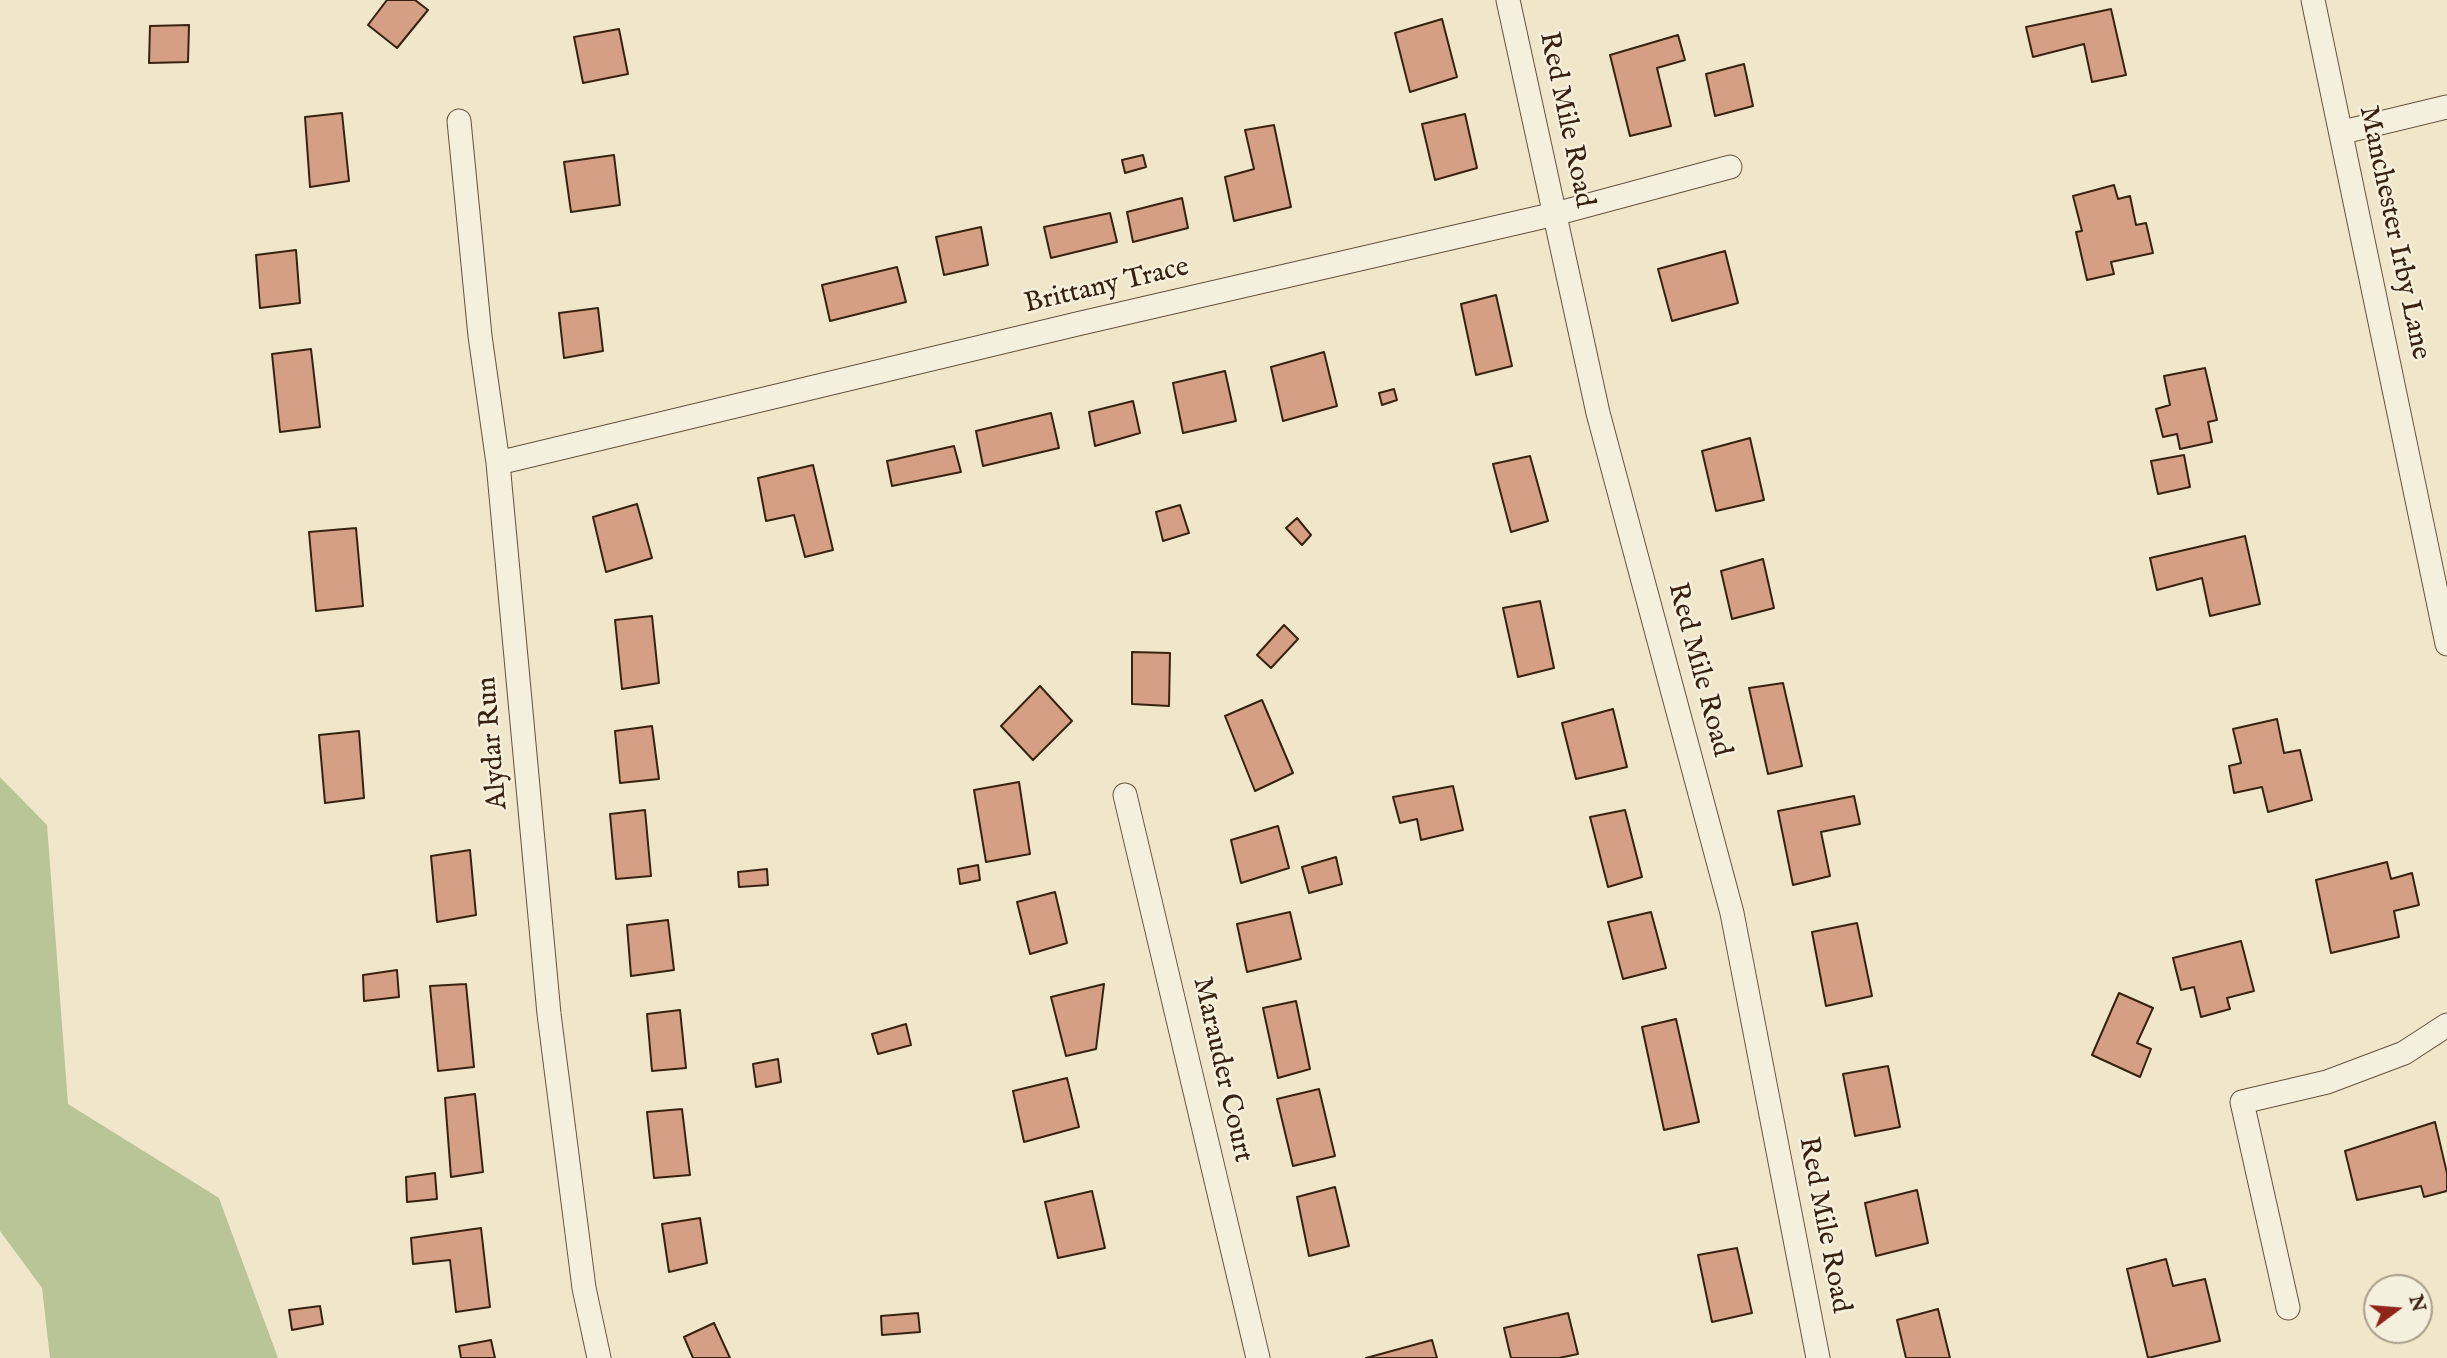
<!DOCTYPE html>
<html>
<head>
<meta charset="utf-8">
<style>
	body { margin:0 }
	#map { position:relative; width:2447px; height:1358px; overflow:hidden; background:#f0e7ca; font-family:"IM FELL English",serif }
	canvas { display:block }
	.north { position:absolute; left:2363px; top:1274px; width:70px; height:70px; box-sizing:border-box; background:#f5efdd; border:2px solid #a99d8b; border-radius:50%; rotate:74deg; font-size:19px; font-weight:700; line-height:28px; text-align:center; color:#37220f }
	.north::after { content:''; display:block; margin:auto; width:24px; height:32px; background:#8f2418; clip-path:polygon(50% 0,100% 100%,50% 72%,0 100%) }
</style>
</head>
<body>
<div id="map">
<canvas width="2447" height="1358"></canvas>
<div class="north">N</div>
</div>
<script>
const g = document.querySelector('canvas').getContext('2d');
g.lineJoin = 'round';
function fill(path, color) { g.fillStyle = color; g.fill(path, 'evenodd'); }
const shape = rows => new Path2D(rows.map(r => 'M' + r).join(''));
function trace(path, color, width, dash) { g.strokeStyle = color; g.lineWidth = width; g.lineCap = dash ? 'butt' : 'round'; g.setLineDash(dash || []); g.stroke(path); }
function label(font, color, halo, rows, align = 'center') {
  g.font = font + ' "IM FELL English",serif'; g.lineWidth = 5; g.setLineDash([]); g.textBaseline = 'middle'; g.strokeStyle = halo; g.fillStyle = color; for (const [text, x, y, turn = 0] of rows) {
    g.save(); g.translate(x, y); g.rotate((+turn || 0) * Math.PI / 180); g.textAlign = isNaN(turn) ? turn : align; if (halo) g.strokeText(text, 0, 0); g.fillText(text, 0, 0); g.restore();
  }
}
const green = shape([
	[0,777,47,825,68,1104,219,1198,278,1358,50,1358,42,1288,0,1231]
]);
const building = shape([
	[387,0,415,0,428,10,397,48,368,25,387,0],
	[2111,9,2126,75,2092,82,2084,44,2033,57,2026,27,2111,9],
	[1442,19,1457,77,1410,92,1395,33,1442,19],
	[189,25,188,62,149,63,150,26,189,25],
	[619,29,628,74,583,83,574,37,619,29],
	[1678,35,1685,60,1657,68,1671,126,1630,136,1610,55,1678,35],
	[1744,64,1753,106,1715,116,1706,74,1744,64],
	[342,113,349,181,310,187,305,117,342,113],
	[1465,114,1477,168,1435,180,1422,124,1465,114],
	[1274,125,1291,207,1234,221,1225,177,1254,169,1245,130,1274,125],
	[614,155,620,205,571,212,564,162,614,155],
	[1143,155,1146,167,1125,173,1122,160,1143,155],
	[2114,185,2118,199,2130,196,2136,225,2146,223,2153,253,2111,262,2114,274,2087,280,2076,232,2082,231,2073,196,2114,185],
	[1182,198,1188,228,1133,242,1127,212,1182,198],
	[1110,213,1117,242,1051,258,1044,227,1110,213],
	[981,227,988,265,944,275,936,237,981,227],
	[296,250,300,303,260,308,256,255,296,250],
	[1725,251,1738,303,1672,321,1658,269,1725,251],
	[897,267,906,302,830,321,822,285,897,267],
	[1496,295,1512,366,1476,375,1461,304,1496,295],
	[598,308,603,351,564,358,559,313,598,308],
	[311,349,320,427,280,432,272,354,311,349],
	[1324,352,1337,406,1283,421,1271,367,1324,352],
	[2205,368,2217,420,2208,422,2212,442,2180,449,2177,434,2163,437,2156,409,2170,405,2164,376,2205,368],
	[1225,371,1236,421,1183,433,1173,383,1225,371],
	[1394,389,1397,400,1382,405,1379,393,1394,389],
	[1133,401,1140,433,1095,446,1089,412,1133,401],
	[1051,413,1059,448,983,466,976,431,1051,413],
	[1750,438,1764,500,1716,511,1702,451,1750,438],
	[954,446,961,472,892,486,887,461,954,446],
	[2184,455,2190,487,2158,494,2151,461,2184,455],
	[1530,456,1548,521,1511,532,1493,464,1530,456],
	[813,465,833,550,805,557,794,515,766,521,758,478,813,465],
	[637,504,652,558,606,572,593,517,637,504],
	[1180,505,1189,533,1163,541,1156,512,1180,505],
	[1297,518,1311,535,1302,545,1286,528,1297,518],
	[356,528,363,606,316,611,309,532,356,528],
	[2245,536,2260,604,2210,616,2202,578,2157,590,2150,558,2245,536],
	[1763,559,1774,608,1732,619,1721,571,1763,559],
	[1540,601,1554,668,1518,677,1503,608,1540,601],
	[652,616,659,683,622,689,615,620,652,616],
	[1284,625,1298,639,1271,668,1257,655,1284,625],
	[1132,652,1170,653,1169,706,1132,704,1132,652],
	[1783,683,1802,766,1768,774,1749,688,1783,683],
	[1040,686,1072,721,1033,760,1001,726,1040,686],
	[1262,700,1293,773,1255,791,1225,716,1262,700],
	[1613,709,1627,767,1576,779,1562,723,1613,709],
	[2277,719,2284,753,2300,750,2312,800,2268,812,2262,787,2234,793,2229,766,2241,763,2233,729,2277,719],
	[652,726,659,779,620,783,615,731,652,726],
	[359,731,364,798,325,803,319,735,359,731],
	[1019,782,1030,854,986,862,974,790,1019,782],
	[1453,786,1463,830,1421,840,1417,819,1400,823,1393,797,1453,786],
	[1854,796,1860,824,1821,832,1830,876,1793,885,1778,811,1854,796],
	[645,810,651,876,616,879,610,814,645,810],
	[1625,810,1642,877,1608,887,1590,817,1625,810],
	[1278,826,1289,868,1241,883,1231,840,1278,826],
	[470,850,476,915,437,922,431,856,470,850],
	[1336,857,1342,884,1309,893,1302,867,1336,857],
	[2387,862,2391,879,2412,873,2419,905,2394,911,2399,937,2331,953,2316,880,2387,862],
	[978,865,980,880,960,884,958,869,978,865],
	[767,869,768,885,739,887,738,872,767,869],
	[1055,892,1067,943,1030,954,1017,902,1055,892],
	[1290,912,1301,959,1247,972,1237,924,1290,912],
	[1651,912,1666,968,1623,979,1608,922,1651,912],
	[668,920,674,970,631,976,627,925,668,920],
	[1857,923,1872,996,1826,1006,1812,932,1857,923],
	[2241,941,2254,991,2227,998,2230,1009,2201,1017,2194,987,2181,990,2173,958,2241,941],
	[397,970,399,997,364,1001,363,975,397,970],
	[466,984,474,1067,438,1071,430,986,466,984],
	[1104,984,1096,1049,1066,1056,1051,997,1104,984],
	[2119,993,2153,1008,2137,1043,2151,1049,2140,1077,2092,1055,2119,993],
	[1296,1001,1310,1069,1278,1078,1263,1008,1296,1001],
	[680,1010,686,1068,652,1071,647,1014,680,1010],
	[1676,1019,1699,1122,1664,1130,1642,1027,1676,1019],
	[906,1024,911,1045,878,1054,872,1034,906,1024],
	[778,1059,781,1082,756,1087,753,1064,778,1059],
	[1888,1066,1900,1127,1855,1136,1843,1074,1888,1066],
	[1067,1078,1079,1127,1024,1142,1013,1091,1067,1078],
	[1319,1089,1335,1156,1293,1166,1277,1099,1319,1089],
	[475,1094,483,1172,451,1177,445,1098,475,1094],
	[682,1109,690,1175,654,1178,647,1112,682,1109],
	[2435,1122,2447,1173,2447,1191,2424,1197,2421,1186,2357,1200,2345,1151,2435,1122],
	[435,1173,437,1199,407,1202,406,1177,435,1173],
	[1335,1187,1349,1246,1309,1256,1297,1197,1335,1187],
	[1917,1190,1928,1243,1876,1256,1865,1203,1917,1190],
	[1092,1191,1105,1248,1058,1258,1045,1202,1092,1191],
	[700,1218,707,1263,669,1272,662,1224,700,1218],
	[481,1228,490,1307,456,1312,450,1260,413,1264,411,1238,481,1228],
	[1737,1248,1752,1313,1712,1322,1698,1255,1737,1248],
	[2166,1259,2173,1286,2205,1279,2220,1341,2148,1358,2127,1269,2166,1259],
	[320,1306,323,1324,292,1330,289,1310,320,1306],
	[1938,1309,1950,1358,1906,1358,1897,1320,1938,1309],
	[918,1313,920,1332,882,1335,881,1316,918,1313],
	[1568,1313,1578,1354,1559,1358,1511,1358,1504,1328,1568,1313],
	[714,1323,730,1358,693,1358,684,1337,714,1323],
	[491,1340,495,1358,461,1358,459,1346,491,1340],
	[1432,1340,1437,1358,1366,1358,1432,1340]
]);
const street = shape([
	[1508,0,1598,413,1732,913,1818,1358],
	[2313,0,2447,644],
	[459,121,480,336,498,463,549,1014,584,1288,599,1358],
	[2343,132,2447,107],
	[498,463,1077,324,1555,214,1730,167],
	[1125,795,1258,1358],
	[2288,1308,2242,1102,2327,1082,2404,1053,2447,1025]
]);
const streetNames = [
	["Red Mile Road",1565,120,78],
	["Manchester Irby Lane",2393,233,78],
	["Brittany Trace",1107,287,-13],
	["Red Mile Road",1698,670,75],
	["Alydar Run",494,743,-95],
	["Marauder Court",1221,1070,77],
	["Red Mile Road",1823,1225,79]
];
fill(green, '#b9c597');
fill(building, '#d49f84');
trace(building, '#37220f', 2);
trace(street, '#65533e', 25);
trace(street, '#f5efdd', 23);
label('28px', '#37220f', '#f5efdd', streetNames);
</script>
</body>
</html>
